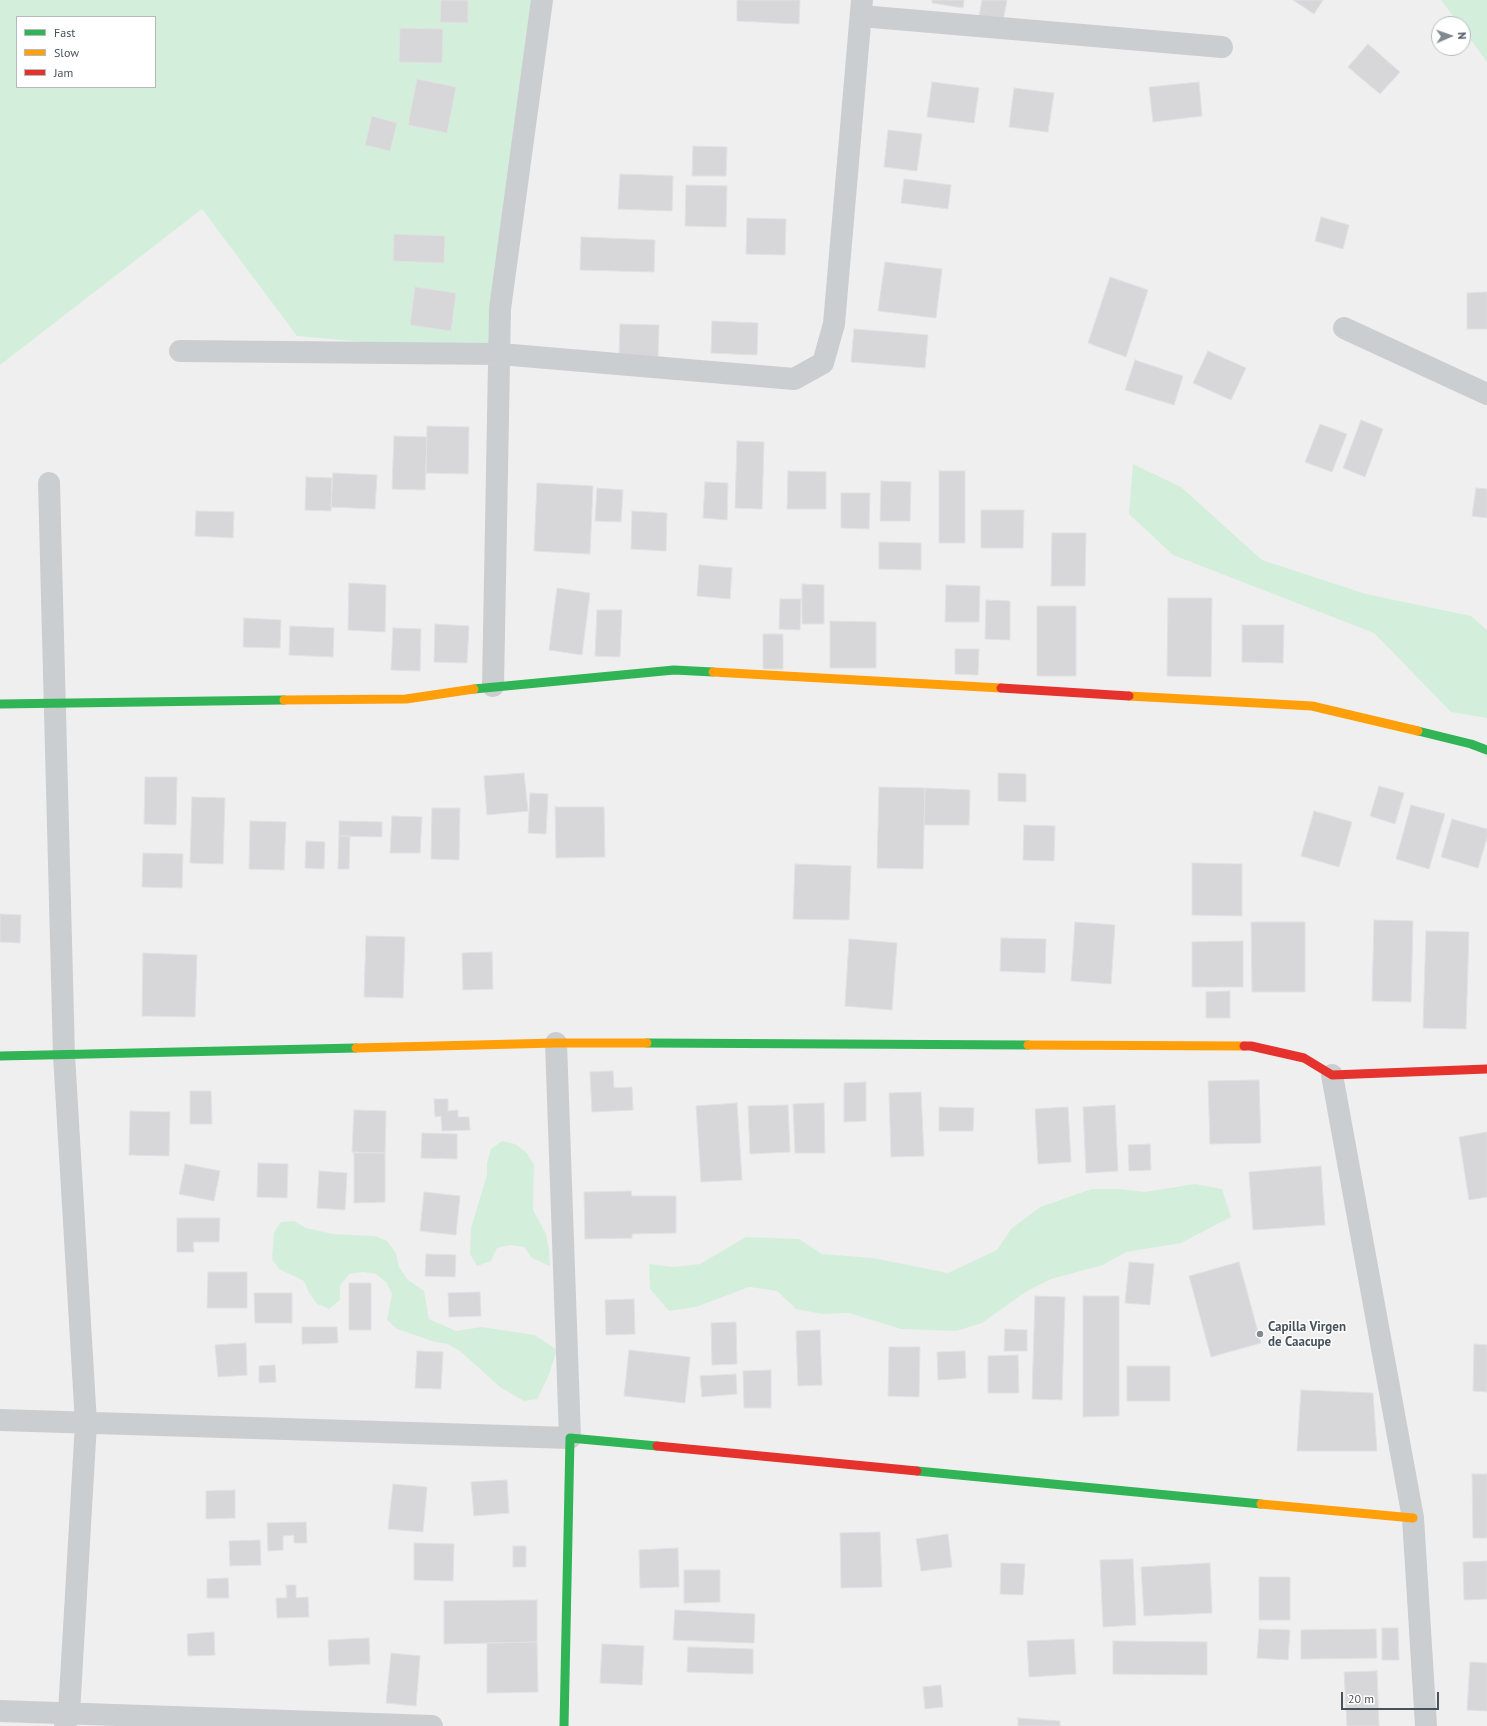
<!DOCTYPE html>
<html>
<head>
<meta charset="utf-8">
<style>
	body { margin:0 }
	#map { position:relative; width:1487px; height:1726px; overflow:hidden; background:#f0efef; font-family:"PT Sans",sans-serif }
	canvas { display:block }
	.legend { position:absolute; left:16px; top:16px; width:140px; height:72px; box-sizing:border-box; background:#fff; border:1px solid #b5babe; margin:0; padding:5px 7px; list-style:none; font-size:12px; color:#46525c }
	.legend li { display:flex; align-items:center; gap:8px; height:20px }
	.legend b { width:20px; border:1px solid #b5babe }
	.north { position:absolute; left:1431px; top:16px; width:40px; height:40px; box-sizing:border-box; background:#fff; border:1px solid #b5babe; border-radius:50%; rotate:88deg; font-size:11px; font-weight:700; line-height:16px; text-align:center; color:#46525c }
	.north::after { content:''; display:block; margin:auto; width:14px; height:18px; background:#82898f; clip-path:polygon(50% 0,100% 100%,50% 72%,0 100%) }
	.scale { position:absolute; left:1341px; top:1692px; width:98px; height:18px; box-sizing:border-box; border:2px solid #46525c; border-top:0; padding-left:5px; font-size:12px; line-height:14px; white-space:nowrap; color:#46525c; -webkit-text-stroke:3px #fff; paint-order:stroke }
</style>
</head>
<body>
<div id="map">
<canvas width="1487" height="1726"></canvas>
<ul class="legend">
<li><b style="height:5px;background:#30b455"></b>Fast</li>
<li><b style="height:5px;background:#ff9f0a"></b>Slow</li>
<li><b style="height:5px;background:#e5322d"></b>Jam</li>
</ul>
<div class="north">N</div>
<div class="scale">20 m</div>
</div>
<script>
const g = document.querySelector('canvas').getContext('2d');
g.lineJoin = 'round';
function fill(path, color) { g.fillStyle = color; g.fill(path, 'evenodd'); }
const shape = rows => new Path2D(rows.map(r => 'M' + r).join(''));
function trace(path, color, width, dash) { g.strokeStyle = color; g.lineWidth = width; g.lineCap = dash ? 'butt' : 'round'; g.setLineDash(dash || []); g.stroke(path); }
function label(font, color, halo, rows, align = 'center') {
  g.font = font + ' "PT Sans",sans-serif'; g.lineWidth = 3; g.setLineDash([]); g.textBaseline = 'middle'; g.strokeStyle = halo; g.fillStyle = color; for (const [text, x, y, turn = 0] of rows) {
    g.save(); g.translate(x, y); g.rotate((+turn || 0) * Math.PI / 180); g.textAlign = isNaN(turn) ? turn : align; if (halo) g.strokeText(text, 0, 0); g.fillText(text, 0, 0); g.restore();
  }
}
const green = shape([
	[0,0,545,0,500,354,297,336,202,209,0,365],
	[17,17,155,17,155,87,17,87],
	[1441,0,1487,0,1487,62,1463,29,1463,24,1459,24],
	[1133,464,1181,487,1262,560,1366,594,1471,616,1487,630,1487,718,1451,712,1374,633,1173,555,1129,514],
	[502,1141,515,1144,527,1153,534,1165,533,1210,546,1234,549,1250,550,1266,532,1258,524,1247,510,1245,497,1248,491,1261,477,1266,470,1254,471,1228,487,1175,487,1163,491,1149],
	[1195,1184,1222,1189,1231,1217,1181,1243,1126,1252,1103,1265,1051,1279,1027,1291,982,1323,956,1331,901,1329,849,1313,822,1314,796,1309,777,1291,749,1287,696,1307,669,1311,650,1289,649,1264,674,1267,700,1264,746,1237,799,1239,822,1254,873,1258,948,1273,997,1250,1011,1229,1040,1207,1092,1189,1120,1189,1145,1192],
	[294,1221,306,1228,333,1234,375,1236,387,1241,396,1253,399,1267,407,1279,424,1291,429,1319,456,1331,482,1327,535,1335,557,1350,548,1377,537,1399,524,1401,500,1387,460,1351,448,1344,435,1342,397,1329,387,1320,392,1294,386,1282,376,1274,363,1272,349,1274,340,1286,340,1300,329,1309,317,1304,309,1293,304,1281,279,1269,272,1259,274,1232,281,1222]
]);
const building = shape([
	[441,0,468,0,468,23,440,22,441,0],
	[737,0,800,0,799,24,737,21,737,0],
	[932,0,964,0,963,8,932,3,932,0],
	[982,0,1007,0,1003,21,979,17,982,0],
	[1293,0,1323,0,1314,14,1293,0],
	[400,28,443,29,442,63,399,62,400,28],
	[1368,44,1400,72,1380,94,1348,67,1368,44],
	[417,79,456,87,447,133,408,125,417,79],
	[932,82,979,88,974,123,927,117,932,82],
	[1199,82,1202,116,1153,122,1149,87,1199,82],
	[1014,88,1054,93,1048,132,1009,127,1014,88],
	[372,116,397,123,390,151,365,145,372,116],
	[888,130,922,134,917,171,884,167,888,130],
	[693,146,727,147,726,176,692,176,693,146],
	[620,174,673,176,672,211,618,209,620,174],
	[904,179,951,185,948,209,901,203,904,179],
	[686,185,727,186,726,227,685,226,686,185],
	[1321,217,1349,225,1343,249,1315,241,1321,217],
	[747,218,786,219,785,255,746,254,747,218],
	[394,234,445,236,444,263,393,261,394,234],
	[581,237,655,240,654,272,580,270,581,237],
	[885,262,942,269,936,318,878,311,885,262],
	[1110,277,1148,290,1126,357,1088,343,1110,277],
	[415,287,456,293,451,331,410,325,415,287],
	[1487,292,1487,329,1467,329,1467,293,1487,292],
	[712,321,758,323,757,355,711,353,712,321],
	[620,324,659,325,658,358,619,357,620,324],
	[854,329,928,335,925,368,851,362,854,329],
	[1208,351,1246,368,1231,400,1193,383,1208,351],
	[1135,360,1183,376,1174,405,1125,390,1135,360],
	[1361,420,1383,429,1365,477,1343,468,1361,420],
	[1320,424,1347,434,1332,472,1305,462,1320,424],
	[427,426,469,427,468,474,426,473,427,426],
	[394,436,427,437,425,490,392,489,394,436],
	[737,441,764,442,762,509,735,508,737,441],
	[788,471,826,472,826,509,787,509,788,471],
	[939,471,965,471,965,543,939,543,939,471],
	[333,473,377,475,375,509,331,507,333,473],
	[306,477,332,478,331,511,305,510,306,477],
	[881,481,911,482,910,521,880,521,881,481],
	[705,482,728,483,727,520,703,518,705,482],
	[537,483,593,486,590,554,534,551,537,483],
	[597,488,623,490,621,522,595,521,597,488],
	[1476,488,1487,489,1487,518,1472,516,1476,488],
	[841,493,870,493,869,529,841,528,841,493],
	[981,510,1024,510,1023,548,981,548,981,510],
	[196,511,234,512,233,538,195,536,196,511],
	[632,511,667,513,666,551,631,549,632,511],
	[1052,533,1086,533,1085,586,1051,586,1052,533],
	[879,542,921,543,921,570,879,569,879,542],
	[699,565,732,568,730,599,697,596,699,565],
	[349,583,386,585,385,632,348,630,349,583],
	[802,584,824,585,824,624,802,624,802,584],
	[946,585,980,586,979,622,945,622,946,585],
	[557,588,590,593,582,655,549,650,557,588],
	[1168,598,1212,598,1211,677,1167,676,1168,598],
	[780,599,801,599,800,630,779,629,780,599],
	[986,600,1010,601,1010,640,985,639,986,600],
	[1037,606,1076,606,1076,676,1037,676,1037,606],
	[597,610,622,610,620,657,595,656,597,610],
	[244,618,281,620,280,648,243,647,244,618],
	[830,621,876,622,876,668,830,668,830,621],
	[435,624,469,626,467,663,434,662,435,624],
	[1242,625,1284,625,1283,663,1242,662,1242,625],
	[290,626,334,628,333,657,289,655,290,626],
	[393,628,421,629,420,671,391,670,393,628],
	[763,634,783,634,783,669,763,669,763,634],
	[955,649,979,649,978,675,955,674,955,649],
	[524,773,528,811,487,815,484,776,524,773],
	[998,773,1026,774,1026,802,998,801,998,773],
	[145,777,177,777,176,825,144,824,145,777],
	[1379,786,1404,793,1395,824,1370,816,1379,786],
	[879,787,925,788,923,869,877,868,879,787],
	[925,788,970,790,969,825,924,825,925,788],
	[530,793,548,794,546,834,528,833,530,793],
	[192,797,225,798,223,864,190,863,192,797],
	[1411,805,1445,814,1429,869,1396,859,1411,805],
	[555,807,604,807,605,857,556,858,555,807],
	[432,808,460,808,459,860,431,859,432,808],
	[1314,811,1352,822,1339,867,1301,856,1314,811],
	[392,816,422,817,420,853,390,853,392,816],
	[1452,819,1487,829,1487,838,1478,868,1441,857,1452,819],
	[250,821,286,822,284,870,249,869,250,821],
	[339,821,382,822,382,837,339,836,339,821],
	[1024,825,1055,826,1054,861,1023,860,1024,825],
	[339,836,350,836,349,869,338,869,339,836],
	[306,841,325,842,324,869,305,868,306,841],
	[143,853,183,854,182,888,142,887,143,853],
	[1192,863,1242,864,1242,916,1192,915,1192,863],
	[795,864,851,866,849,920,793,919,795,864],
	[0,914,21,915,20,943,0,942,0,914],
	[1374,920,1413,921,1411,1002,1372,1001,1374,920],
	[1075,922,1115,925,1111,984,1071,981,1075,922],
	[1251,922,1305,922,1305,992,1252,992,1251,922],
	[1426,931,1469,932,1466,1029,1423,1028,1426,931],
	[366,936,405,937,403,998,364,997,366,936],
	[1001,938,1046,939,1045,973,1000,971,1001,938],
	[849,939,897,943,892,1010,845,1006,849,939],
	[1243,941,1243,987,1192,987,1192,942,1243,941],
	[492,952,493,989,463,990,462,953,492,952],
	[143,953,197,955,195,1017,142,1016,143,953],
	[1230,991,1230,1018,1206,1018,1206,992,1230,991],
	[613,1071,614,1088,632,1087,633,1110,592,1112,590,1072,613,1071],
	[1259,1080,1261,1143,1210,1144,1208,1081,1259,1080],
	[866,1082,866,1121,844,1122,844,1083,866,1082],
	[190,1091,211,1091,212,1124,190,1124,190,1091],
	[921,1092,924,1156,891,1157,889,1093,921,1092],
	[434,1099,448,1099,448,1111,458,1110,458,1117,469,1117,470,1130,442,1131,441,1116,435,1117,434,1099],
	[737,1103,742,1180,701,1182,696,1106,737,1103],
	[824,1103,825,1153,795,1153,793,1104,824,1103],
	[788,1105,790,1152,750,1154,748,1106,788,1105],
	[1115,1105,1118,1171,1086,1173,1083,1107,1115,1105],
	[939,1107,974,1108,973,1131,939,1131,939,1107],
	[1068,1107,1071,1162,1038,1164,1035,1109,1068,1107],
	[354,1110,386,1111,385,1153,352,1152,354,1110],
	[130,1111,170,1112,169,1156,129,1155,130,1111],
	[1487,1132,1487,1197,1469,1200,1459,1137,1487,1132],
	[422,1133,457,1134,457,1159,421,1158,422,1133],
	[1150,1144,1151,1170,1129,1171,1128,1145,1150,1144],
	[354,1153,385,1153,385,1202,354,1203,354,1153],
	[258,1163,288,1164,287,1198,257,1197,258,1163],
	[185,1164,220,1171,214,1201,179,1194,185,1164],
	[1321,1166,1325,1225,1253,1230,1249,1172,1321,1166],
	[319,1171,347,1173,345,1210,317,1208,319,1171],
	[631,1191,632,1196,676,1196,676,1233,632,1234,632,1238,585,1239,584,1192,631,1191],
	[424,1192,460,1196,456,1235,420,1231,424,1192],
	[177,1218,220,1218,219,1242,193,1242,194,1252,177,1252,177,1218],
	[426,1254,456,1255,455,1277,425,1276,426,1254],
	[1129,1262,1154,1264,1150,1305,1125,1303,1129,1262],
	[1239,1262,1261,1343,1211,1357,1189,1276,1239,1262],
	[208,1272,247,1272,247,1308,207,1308,208,1272],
	[349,1283,371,1283,371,1330,349,1330,349,1283],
	[480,1292,481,1316,449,1317,448,1293,480,1292],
	[254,1293,292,1293,292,1323,255,1323,254,1293],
	[1035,1296,1065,1297,1062,1400,1032,1399,1035,1296],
	[1083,1296,1119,1296,1119,1416,1083,1417,1083,1296],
	[634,1299,635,1334,606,1335,605,1300,634,1299],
	[736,1322,737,1364,712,1365,711,1323,736,1322],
	[302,1327,337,1327,338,1343,302,1344,302,1327],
	[1005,1329,1027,1330,1027,1351,1004,1351,1005,1329],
	[820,1330,822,1385,798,1386,796,1331,820,1330],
	[246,1343,247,1375,218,1377,215,1345,246,1343],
	[1474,1344,1487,1345,1487,1392,1473,1391,1474,1344],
	[889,1347,920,1347,919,1397,888,1396,889,1347],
	[629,1350,690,1357,685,1403,624,1396,629,1350],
	[417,1351,443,1352,441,1389,415,1388,417,1351],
	[965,1351,966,1378,938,1380,937,1352,965,1351],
	[1018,1355,1019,1393,988,1393,988,1356,1018,1355],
	[275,1365,276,1382,259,1383,259,1366,275,1365],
	[1127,1366,1170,1366,1170,1401,1127,1401,1127,1366],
	[771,1370,771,1408,744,1408,743,1371,771,1370],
	[736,1374,737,1394,702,1397,700,1376,736,1374],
	[1301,1390,1373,1393,1377,1451,1297,1451,1301,1390],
	[1472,1474,1487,1474,1487,1538,1473,1538,1472,1474],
	[507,1480,509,1513,474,1516,471,1482,507,1480],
	[393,1484,427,1487,423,1532,388,1529,393,1484],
	[235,1490,235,1518,206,1519,206,1491,235,1490],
	[306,1522,307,1543,294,1543,294,1535,283,1536,283,1550,268,1551,267,1523,306,1522],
	[880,1532,882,1587,841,1588,840,1533,880,1532],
	[948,1534,952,1567,921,1571,916,1539,948,1534],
	[260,1540,261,1565,230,1566,229,1541,260,1540],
	[414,1543,454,1544,453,1581,414,1580,414,1543],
	[513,1546,526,1546,526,1567,513,1567,513,1546],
	[678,1548,679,1587,640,1588,639,1550,678,1548],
	[1133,1559,1136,1625,1103,1627,1100,1560,1133,1559],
	[1487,1561,1487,1599,1464,1600,1463,1562,1487,1561],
	[1001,1563,1025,1564,1023,1595,1000,1594,1001,1563],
	[1210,1563,1212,1613,1144,1616,1141,1567,1210,1563],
	[684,1570,720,1570,720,1602,684,1603,684,1570],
	[1259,1577,1290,1577,1290,1620,1259,1620,1259,1577],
	[228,1578,229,1598,207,1598,207,1579,228,1578],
	[286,1585,296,1585,296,1598,308,1597,309,1617,277,1618,276,1598,287,1598,286,1585],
	[537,1600,537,1642,444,1644,444,1601,537,1600],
	[675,1610,755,1614,754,1643,673,1640,675,1610],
	[1382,1628,1398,1628,1399,1660,1382,1660,1382,1628],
	[1259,1629,1290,1630,1288,1660,1257,1658,1259,1629],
	[1376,1629,1377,1658,1301,1659,1301,1630,1376,1629],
	[214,1632,215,1655,188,1656,187,1634,214,1632],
	[369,1638,370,1664,329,1666,328,1640,369,1638],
	[1074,1639,1076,1674,1029,1677,1027,1641,1074,1639],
	[1113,1641,1207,1642,1207,1675,1113,1674,1113,1641],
	[537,1642,538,1692,487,1693,487,1643,537,1642],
	[602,1644,644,1646,642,1685,600,1683,602,1644],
	[688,1647,753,1649,753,1674,687,1672,688,1647],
	[391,1653,420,1656,416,1706,386,1703,391,1653],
	[1470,1662,1487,1663,1487,1711,1467,1710,1470,1662],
	[1377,1671,1379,1726,1347,1726,1344,1672,1377,1671],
	[941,1685,943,1707,925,1709,923,1687,941,1685],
	[1018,1718,1060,1721,1060,1726,1018,1726,1018,1718]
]);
const street = shape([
	[861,16,1222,47],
	[1344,328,1487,394],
	[180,351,500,354,794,379,823,363,834,324,862,0],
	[49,483,64,1055,86,1423,69,1713,65,1726],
	[493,686,500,309,542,0],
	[1332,1075,1413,1518,1426,1726],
	[0,1420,570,1438,556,1043],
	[0,1711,432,1726]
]);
const fast = shape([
	[474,689,674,670,713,672],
	[0,704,284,700],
	[1418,731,1471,744,1487,750],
	[647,1043,1028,1045],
	[0,1056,356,1048],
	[917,1471,1261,1504],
	[564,1726,570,1438,657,1446]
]);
const slow = shape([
	[713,672,1001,688],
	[1129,696,1312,706,1418,731],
	[284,700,406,699,474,689],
	[1028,1045,1244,1046],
	[356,1048,556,1043,647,1043],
	[1261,1504,1413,1518]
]);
const jam = shape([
	[1001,688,1129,696],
	[1244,1046,1251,1046,1304,1058,1332,1075,1487,1069],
	[657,1446,917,1471]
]);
const markers = [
	[1260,1334,4,"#82898f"]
];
const poiNames = [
	["Capilla Virgen",1268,1327],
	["de Caacupe",1268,1342]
];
fill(green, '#d3efdc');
fill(building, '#d7d7d9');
trace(building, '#e1e1e2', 1);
trace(street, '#cbced0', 22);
trace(fast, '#30b455', 9);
trace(slow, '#ff9f0a', 9);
trace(jam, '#e5322d', 9);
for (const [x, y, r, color] of markers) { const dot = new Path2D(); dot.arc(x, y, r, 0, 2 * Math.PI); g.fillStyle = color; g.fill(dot); trace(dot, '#fff', 1.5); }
label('bold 13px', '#46525c', '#fff', poiNames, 'left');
</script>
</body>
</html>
